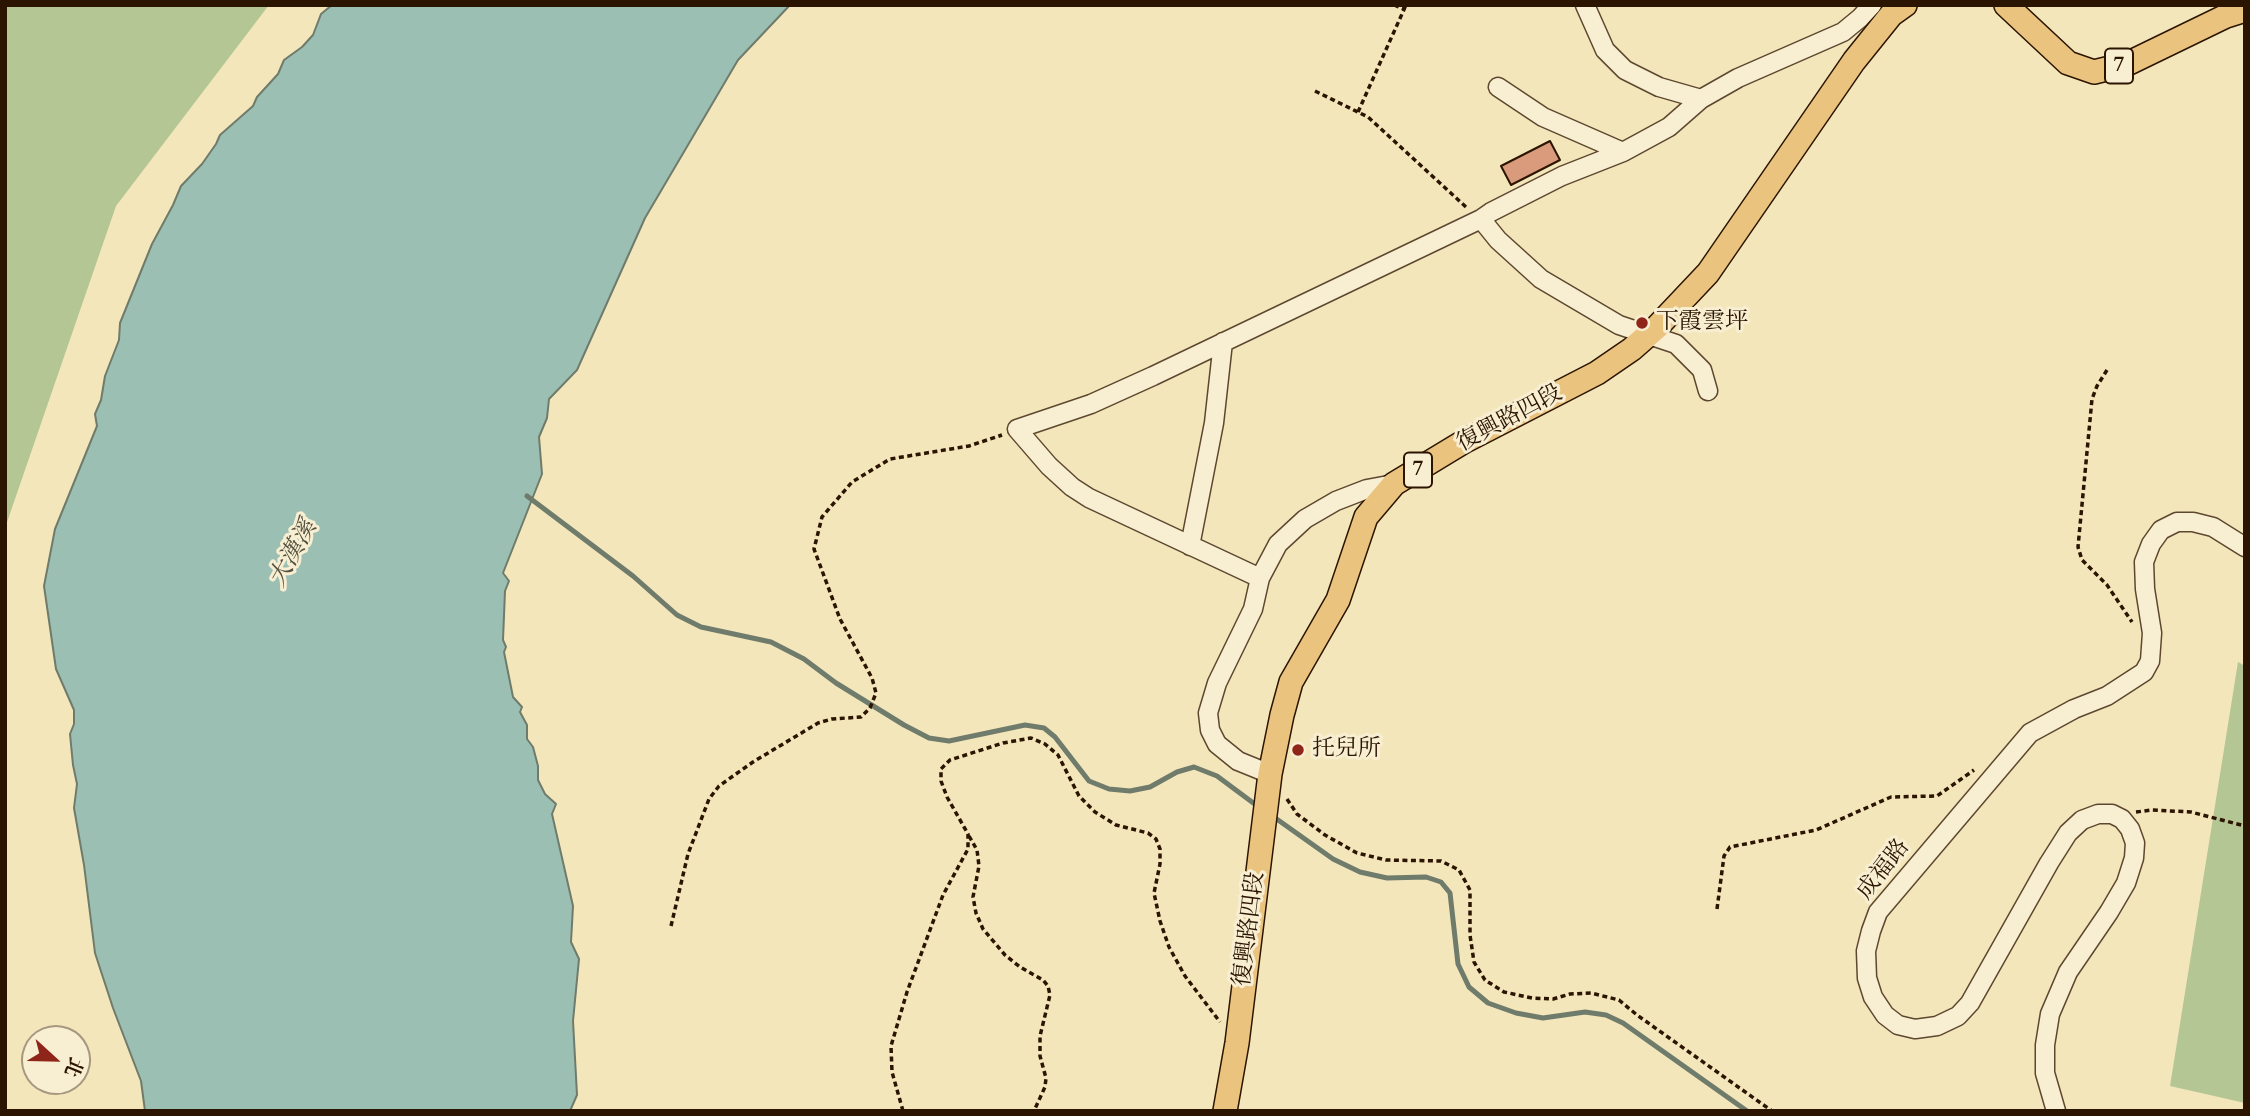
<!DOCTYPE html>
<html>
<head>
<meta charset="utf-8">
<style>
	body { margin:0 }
	#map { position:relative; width:2250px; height:1116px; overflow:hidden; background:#f4e6bb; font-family:Cardo,"Noto Serif TC",serif }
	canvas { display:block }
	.frame { position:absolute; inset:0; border:7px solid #2b1400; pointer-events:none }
	.north { position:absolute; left:21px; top:1025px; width:70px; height:70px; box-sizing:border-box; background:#f8efd3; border:2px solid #a6977f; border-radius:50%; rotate:112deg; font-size:19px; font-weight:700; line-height:28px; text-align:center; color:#2b1400 }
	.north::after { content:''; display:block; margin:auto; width:24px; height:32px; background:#8f2418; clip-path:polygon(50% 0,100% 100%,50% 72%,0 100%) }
</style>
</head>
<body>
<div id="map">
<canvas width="2250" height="1116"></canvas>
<div class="frame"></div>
<div class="north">北</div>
</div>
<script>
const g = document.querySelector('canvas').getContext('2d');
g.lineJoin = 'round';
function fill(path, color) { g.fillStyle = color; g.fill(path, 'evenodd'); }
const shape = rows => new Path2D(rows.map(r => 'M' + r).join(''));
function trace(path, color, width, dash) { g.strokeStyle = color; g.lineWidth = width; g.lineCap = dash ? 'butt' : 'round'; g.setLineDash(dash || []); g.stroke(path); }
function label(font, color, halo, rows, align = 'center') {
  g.font = font + ' Cardo,"Noto Serif TC",serif'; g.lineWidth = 6; g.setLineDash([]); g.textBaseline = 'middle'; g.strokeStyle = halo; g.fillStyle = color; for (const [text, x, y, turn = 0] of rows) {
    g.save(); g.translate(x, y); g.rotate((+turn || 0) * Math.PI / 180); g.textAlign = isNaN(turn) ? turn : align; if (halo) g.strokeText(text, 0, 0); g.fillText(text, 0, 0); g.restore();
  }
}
const green = shape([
	[5,5,269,5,116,206,5,528],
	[2238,662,2245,666,2245,1103,2170,1086]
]);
const water = shape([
	[332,5,790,5,738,60,645,218,577,370,549,399,547,418,539,437,542,474,503,573,509,581,505,591,503,640,506,647,504,652,513,697,522,707,520,712,527,725,527,739,533,747,538,766,538,780,545,794,556,804,552,814,573,906,571,942,579,959,573,1021,577,1095,570,1111,145,1111,141,1081,113,1008,95,953,84,865,74,808,77,784,73,765,70,734,74,724,74,710,56,669,44,586,55,529,97,426,95,414,101,400,105,376,119,340,120,323,152,244,173,205,181,186,202,164,216,144,220,135,253,106,257,97,278,74,284,60,302,47,313,35,321,14,332,5]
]);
const stream = shape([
	[527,496,633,576,677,615,701,627,771,642,804,659,836,683,904,725,929,738,949,741,1025,725,1044,728,1055,737,1089,781,1109,789,1130,791,1150,787,1177,772,1194,767,1217,776,1260,808],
	[1271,815,1333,859,1360,872,1387,878,1426,877,1441,882,1450,893,1458,964,1469,987,1488,1003,1516,1013,1543,1018,1585,1012,1606,1015,1623,1023,1747,1111]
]);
const building = shape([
	[1550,141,1560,160,1511,185,1501,166,1550,141]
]);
const path = shape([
	[1394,5,1404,9],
	[1315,91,1368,117,1466,207],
	[1358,112,1406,5],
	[2107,370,2097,386,2092,399,2078,547,2082,560,2107,585,2132,622],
	[1287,799,1297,814,1325,835,1357,853,1386,860,1441,861,1459,870,1470,890,1470,935,1474,962,1485,980,1504,992,1532,998,1553,999,1570,994,1591,993,1619,1000,1637,1015,1772,1111],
	[2136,812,2152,810,2191,812,2245,826],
	[969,836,977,850,979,866,973,897,976,913,983,929,1005,955,1020,967,1043,980,1048,986,1050,995,1040,1036,1040,1056,1046,1078,1045,1087,1034,1111],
	[1717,909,1724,856,1730,847,1816,830,1891,797,1937,796,1974,770],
	[671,926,688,854,709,799,719,786,753,762,818,723,832,719,861,717,870,708,876,693,872,678,840,619,814,549,822,517,852,482,890,459,969,446,1002,435],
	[903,1111,892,1072,891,1046,907,992,943,895,968,849,968,834,947,797,941,781,941,769,950,760,1003,743,1031,738,1045,744,1058,755,1079,796,1095,812,1116,825,1148,833,1156,839,1160,849,1160,864,1154,893,1160,921,1169,947,1185,976,1220,1022]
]);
const minor = shape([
	[1585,5,1605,50,1625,70,1659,87,1701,99],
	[1498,87,1543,117,1623,152],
	[1481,219,1498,240,1541,279,1619,325,1676,344,1702,370,1708,391],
	[1394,484,1367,489,1336,501,1305,519,1278,544,1260,578,1089,498,1072,487,1049,466,1017,429,1091,404,1153,376,1481,219,1491,212,1562,176,1623,152,1669,127,1701,99,1738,78,1843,32,1860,18,1872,5],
	[1190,546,1214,423,1223,342],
	[1260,578,1253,609,1217,683,1208,713,1210,730,1217,744,1238,761,1270,774],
	[2056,1111,2045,1073,2045,1045,2050,1014,2068,972,2109,912,2126,883,2134,858,2135,843,2130,829,2122,819,2112,814,2098,814,2082,820,2068,833,2049,863,1970,1003,1958,1016,1937,1026,1915,1029,1898,1025,1885,1015,1873,997,1867,978,1866,951,1871,931,1878,912,2030,733,2074,709,2107,696,2144,672,2150,661,2152,633,2145,589,2144,562,2151,544,2161,530,2177,522,2193,522,2213,527,2245,547]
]);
const major = shape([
	[2006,5,2068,63,2094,72,2127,64,2226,16,2245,10],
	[1225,1111,1237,1043,1270,774,1282,715,1291,682,1338,600,1366,517,1394,484,1465,441,1597,373,1632,349,1657,327,1708,273,1854,61,1891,15,1905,5]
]);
const markers = [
	[1642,323,7,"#8f2418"],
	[1298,750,7,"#8f2418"]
];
const shields = [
	[2119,66,28],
	[1418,470,28]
];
const shieldNames = [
	["7",2119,66],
	["7",1418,470]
];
const poiNames = [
	["下霞雲坪",1656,323],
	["托兒所",1312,750]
];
const streetNames = [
	["復興路四段",1510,419,-28],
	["成福路",1884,870,-52],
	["復興路四段",1250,929,-83]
];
const waterNames = [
	["大漢溪",294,554,-61]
];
fill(green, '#b5c695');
fill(water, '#9cbfb3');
trace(water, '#6f7b6b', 2);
trace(stream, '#6f7b6b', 5);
fill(building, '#da9b7c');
trace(building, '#2b1400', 2);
trace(minor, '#5d482f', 21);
trace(major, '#2b1400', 26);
trace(path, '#2b1400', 3.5, [5, 3.5]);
trace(minor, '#f8efd3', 18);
trace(major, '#eac37e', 23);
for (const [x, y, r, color] of markers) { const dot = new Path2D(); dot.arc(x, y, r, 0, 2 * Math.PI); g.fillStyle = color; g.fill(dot); trace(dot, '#f8efd3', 2.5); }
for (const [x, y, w] of shields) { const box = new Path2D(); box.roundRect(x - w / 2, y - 17.5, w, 35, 5); g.fillStyle = '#f8efd3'; g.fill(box); trace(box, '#2b1400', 2); }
label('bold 21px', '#2b1400', null, shieldNames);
label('23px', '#2b1400', '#f8efd3', poiNames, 'left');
label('23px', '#2b1400', '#f8efd3', streetNames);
label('italic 24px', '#53503f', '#f8efd3', waterNames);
</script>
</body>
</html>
